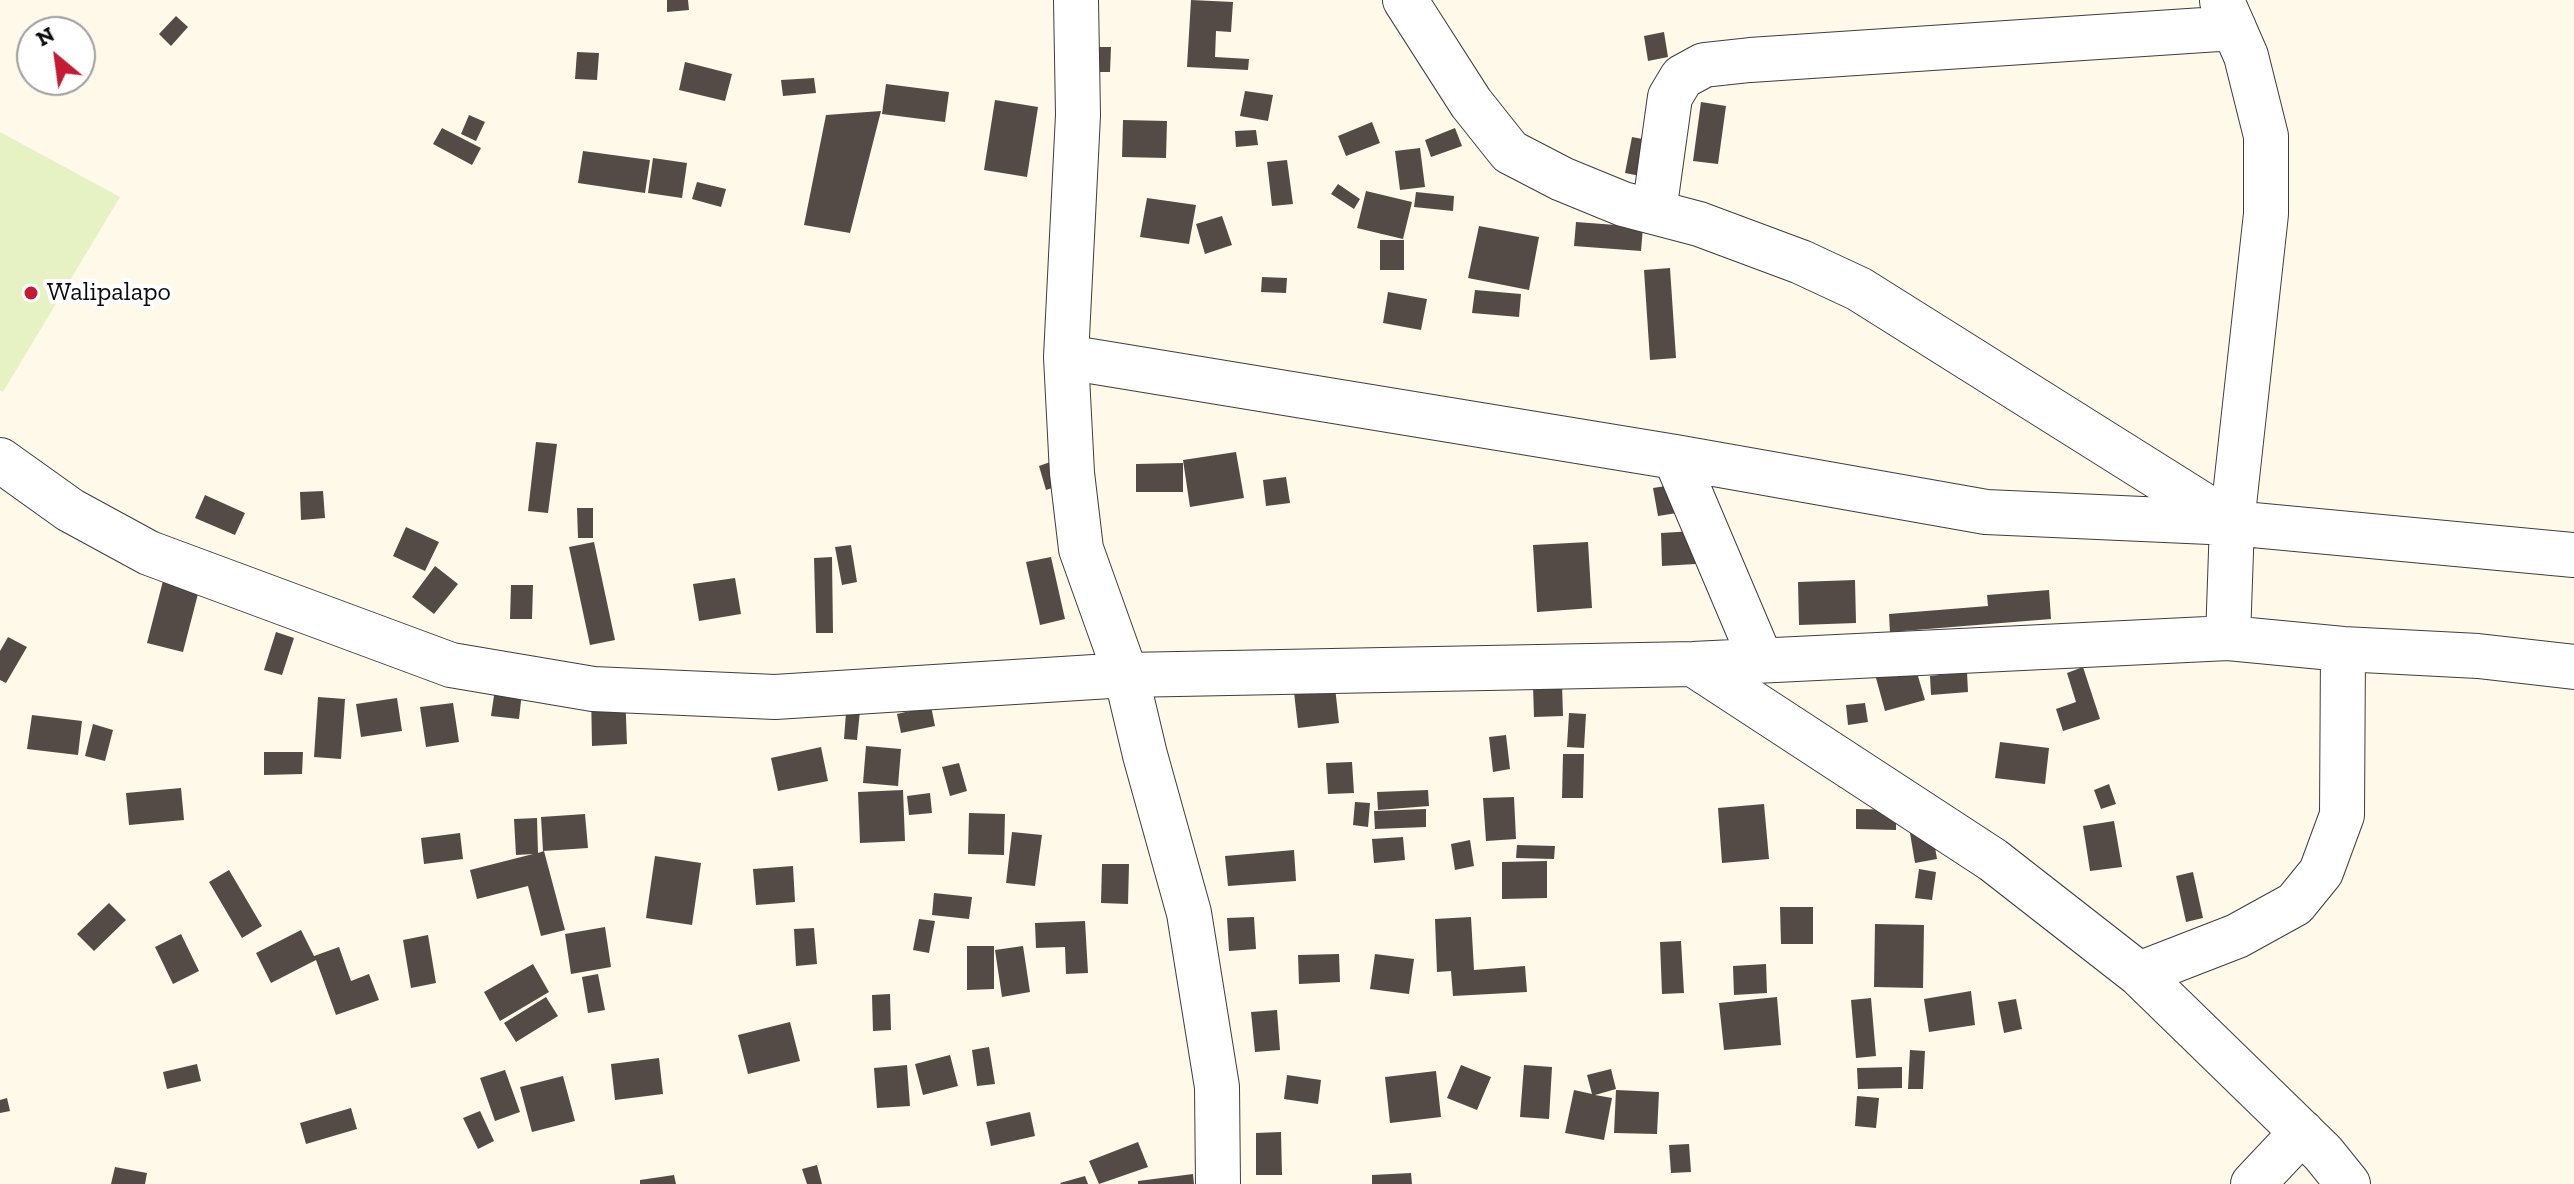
<!DOCTYPE html>
<html>
<head>
<meta charset="utf-8">
<style>
	body { margin:0 }
	#map { position:relative; width:2574px; height:1184px; overflow:hidden; background:#fff9e9; font-family:"Zilla Slab",serif }
	canvas { display:block }
	.north { position:absolute; left:16px; top:16px; width:80px; height:80px; box-sizing:border-box; background:#fff; border:2px solid #9d9d9d; border-radius:50%; rotate:331deg; font-size:22px; font-weight:700; line-height:32px; text-align:center; color:#0b0b0b }
	.north::after { content:''; display:block; margin:auto; width:28px; height:36px; background:#c41a32; clip-path:polygon(50% 0,100% 100%,50% 72%,0 100%) }
</style>
</head>
<body>
<div id="map">
<canvas width="2574" height="1184"></canvas>
<div class="north">N</div>
</div>
<script>
const g = document.querySelector('canvas').getContext('2d');
g.lineJoin = 'round';
function fill(path, color) { g.fillStyle = color; g.fill(path, 'evenodd'); }
const shape = rows => new Path2D(rows.map(r => 'M' + r).join(''));
function trace(path, color, width, dash) { g.strokeStyle = color; g.lineWidth = width; g.lineCap = dash ? 'butt' : 'round'; g.setLineDash(dash || []); g.stroke(path); }
function label(font, color, halo, rows, align = 'center') {
  g.font = font + ' "Zilla Slab",serif'; g.lineWidth = 8; g.setLineDash([]); g.textBaseline = 'middle'; g.strokeStyle = halo; g.fillStyle = color; for (const [text, x, y, turn = 0] of rows) {
    g.save(); g.translate(x, y); g.rotate((+turn || 0) * Math.PI / 180); g.textAlign = isNaN(turn) ? turn : align; if (halo) g.strokeText(text, 0, 0); g.fillText(text, 0, 0); g.restore();
  }
}
const pitch = shape([
	[0,132,120,197,3,392,0,390]
]);
const building = shape([
	[667,0,688,0,689,10,667,12],
	[1191,0,1233,2,1231,32,1216,31,1215,57,1249,59,1248,70,1187,67],
	[176,16,188,27,171,46,159,34],
	[1664,32,1668,57,1648,61,1644,36],
	[1095,47,1111,47,1110,72,1094,72],
	[577,52,599,53,597,80,575,79],
	[685,62,732,74,725,101,679,90],
	[814,78,816,93,783,96,781,80],
	[886,84,949,92,945,122,882,114],
	[1245,91,1273,95,1268,121,1240,116],
	[995,100,1038,107,1027,177,984,170],
	[1701,102,1726,106,1718,164,1693,161],
	[881,111,850,233,804,225,826,115],
	[469,115,485,122,476,141,461,134],
	[1123,120,1167,121,1166,158,1122,157],
	[1372,122,1380,143,1346,156,1338,136],
	[442,128,481,148,472,165,433,144],
	[1455,128,1462,146,1431,157,1425,140],
	[1256,130,1258,145,1236,147,1235,131],
	[1632,137,1668,144,1661,180,1625,173],
	[1420,148,1425,187,1400,190,1395,151],
	[583,151,650,160,645,193,578,183],
	[653,158,687,163,682,198,648,193],
	[1287,160,1293,204,1272,206,1267,162],
	[697,182,726,189,721,207,692,199],
	[1338,184,1360,199,1354,209,1331,194],
	[1366,191,1412,202,1403,239,1357,228],
	[1416,192,1454,196,1453,211,1414,207],
	[1147,198,1196,205,1189,244,1140,237],
	[1222,216,1232,245,1205,254,1196,224],
	[1576,222,1643,227,1641,251,1574,246],
	[1479,226,1539,237,1529,290,1468,278],
	[1380,240,1404,240,1404,270,1380,270],
	[1670,268,1676,358,1650,360,1644,270],
	[1262,277,1287,278,1286,293,1261,292],
	[1475,290,1521,294,1519,317,1472,313],
	[1388,292,1427,299,1421,330,1383,323],
	[536,442,557,444,548,513,528,511],
	[1236,452,1244,498,1190,507,1183,460],
	[1053,461,1061,485,1046,490,1039,466],
	[1183,463,1183,492,1136,492,1136,464],
	[1286,477,1290,503,1266,506,1263,480],
	[1672,485,1677,513,1658,516,1653,488],
	[323,491,325,518,301,520,300,492],
	[205,495,245,513,235,535,195,518],
	[577,508,593,508,593,538,578,538],
	[406,527,439,542,425,571,393,556],
	[1711,530,1712,563,1662,566,1661,533],
	[594,542,615,640,590,645,569,547],
	[1588,542,1592,608,1537,612,1533,545],
	[851,545,857,582,842,585,835,547],
	[832,557,833,633,816,633,814,558],
	[1051,557,1065,619,1040,625,1026,562],
	[435,566,458,584,434,614,412,597],
	[164,577,200,586,183,652,147,643],
	[735,578,741,614,699,621,693,584],
	[1855,580,1856,623,1799,625,1798,582],
	[511,585,533,585,532,619,510,619],
	[2049,590,2051,619,1890,632,1889,614,1988,606,1987,595],
	[276,632,294,638,282,675,264,670],
	[8,637,27,647,6,683,0,680,0,651],
	[1915,666,1925,700,1885,711,1876,678],
	[2083,667,2100,719,2063,731,2056,709,2076,702,2067,673],
	[1967,672,1968,692,1931,695,1930,676],
	[1562,684,1563,716,1534,717,1533,685],
	[1335,687,1339,723,1298,728,1294,692],
	[495,689,522,692,519,719,491,716],
	[591,692,625,692,627,744,592,746],
	[318,697,345,699,341,759,314,757],
	[397,698,402,731,361,737,356,704],
	[847,700,861,701,857,740,844,739],
	[453,703,459,742,426,747,420,707],
	[1865,703,1868,722,1848,725,1846,705],
	[931,706,935,726,901,733,897,714],
	[1569,713,1586,714,1584,748,1567,747],
	[32,715,82,721,78,755,27,749],
	[93,724,113,730,105,761,85,756],
	[1506,735,1510,769,1493,772,1489,737],
	[2000,742,2049,748,2045,784,1995,778],
	[866,746,901,749,898,786,863,783],
	[821,747,828,781,778,791,771,758],
	[264,752,303,752,302,774,264,775],
	[1563,754,1584,754,1583,798,1562,798],
	[1352,762,1354,793,1328,794,1326,763],
	[959,763,967,791,950,796,942,767],
	[2109,784,2116,804,2101,809,2094,790],
	[181,788,184,820,129,825,126,793],
	[903,790,905,841,860,843,858,792],
	[1428,790,1429,806,1378,810,1377,792],
	[930,793,932,813,909,815,907,796],
	[1514,797,1516,839,1486,841,1483,798],
	[1355,802,1370,803,1368,827,1353,825],
	[1764,804,1769,859,1722,863,1718,808],
	[1426,809,1426,827,1375,829,1374,811],
	[1856,809,1896,810,1896,830,1856,829],
	[969,813,1005,814,1004,855,968,854],
	[585,814,588,848,543,851,541,817],
	[1930,817,1937,859,1915,863,1908,821],
	[537,818,538,853,544,851,565,930,541,936,528,886,477,899,470,870,533,854,516,855,514,819],
	[2114,821,2122,867,2090,871,2083,826],
	[1012,832,1042,835,1035,886,1006,883],
	[460,833,463,859,424,864,421,838],
	[1403,837,1405,860,1374,863,1372,839],
	[1470,840,1474,866,1455,870,1451,844],
	[1517,845,1555,846,1554,859,1516,858],
	[1294,850,1296,881,1228,886,1225,856],
	[655,856,701,863,692,925,646,918],
	[1547,861,1547,898,1502,899,1502,862],
	[1102,864,1129,864,1128,904,1101,903],
	[793,866,795,902,756,905,753,869],
	[1919,869,1936,872,1932,900,1915,898],
	[229,870,262,926,242,938,209,882],
	[2193,872,2203,918,2186,922,2176,876],
	[934,893,972,897,969,919,932,915],
	[109,903,126,920,94,951,77,934],
	[1780,907,1813,907,1813,944,1781,944],
	[1254,917,1256,949,1229,951,1227,918],
	[1471,917,1474,970,1525,966,1527,992,1453,996,1451,971,1437,972,1435,919],
	[919,919,935,921,929,953,913,950],
	[1085,921,1088,973,1066,974,1065,947,1036,948,1035,923],
	[1875,924,1924,925,1923,988,1874,987],
	[605,927,611,967,571,974,565,934],
	[814,928,817,964,796,966,794,929],
	[301,930,314,956,339,947,351,981,369,974,379,1000,336,1015,316,960,271,983,256,953],
	[181,934,199,971,173,984,155,947],
	[428,935,436,983,411,988,403,940],
	[1681,941,1684,993,1662,994,1660,942],
	[967,946,994,946,994,989,967,990],
	[1023,946,1030,992,1002,997,995,950],
	[1339,954,1340,982,1299,984,1298,955],
	[1375,954,1414,959,1409,994,1370,989],
	[533,964,549,992,500,1021,484,992],
	[1766,964,1767,993,1734,995,1733,966],
	[598,974,605,1010,588,1013,582,977],
	[1971,991,1975,1025,1929,1032,1924,999],
	[890,994,891,1030,873,1031,872,995],
	[546,997,558,1016,516,1042,504,1023],
	[1777,997,1781,1045,1724,1050,1719,1003],
	[1871,998,1876,1056,1856,1058,1851,1000],
	[2016,999,2022,1029,2004,1033,1998,1002],
	[1277,1010,1280,1050,1255,1052,1251,1012],
	[790,1022,800,1061,748,1074,738,1035],
	[989,1047,995,1084,977,1086,972,1050],
	[1910,1050,1925,1051,1923,1089,1908,1089],
	[950,1055,958,1086,923,1095,915,1064],
	[659,1058,663,1094,615,1100,611,1064],
	[197,1064,201,1081,167,1089,163,1072],
	[907,1065,910,1106,877,1108,874,1068],
	[1461,1065,1491,1077,1477,1110,1447,1098],
	[1524,1065,1552,1067,1549,1119,1520,1117],
	[1902,1067,1902,1088,1858,1089,1857,1068],
	[1611,1069,1616,1089,1595,1095,1612,1098,1604,1140,1565,1133,1574,1090,1592,1094,1587,1075],
	[505,1070,520,1112,495,1121,480,1078],
	[1436,1071,1441,1117,1390,1123,1385,1077],
	[1287,1075,1321,1080,1318,1104,1284,1099],
	[563,1076,575,1121,532,1132,520,1087],
	[1616,1090,1659,1092,1657,1134,1614,1133],
	[1857,1096,1879,1098,1876,1128,1855,1126],
	[7,1098,10,1111,0,1113,0,1100],
	[351,1108,357,1129,306,1144,300,1123],
	[480,1111,494,1141,478,1149,463,1118],
	[1030,1112,1035,1136,991,1146,986,1122],
	[1281,1132,1282,1175,1256,1175,1256,1133],
	[1138,1142,1148,1167,1099,1184,1089,1161],
	[1689,1144,1691,1172,1671,1173,1669,1145],
	[817,1165,822,1184,807,1184,802,1169],
	[115,1167,147,1173,145,1184,111,1184],
	[1411,1173,1412,1184,1372,1184,1372,1175],
	[1193,1174,1194,1184,1138,1184,1138,1181],
	[674,1175,676,1184,640,1184,640,1180],
	[1085,1176,1088,1184,1061,1184,1060,1183]
]);
const minor = shape([
	[1076,0,1078,115,1066,357,1072,473,1081,549,1126,675,1145,755,1189,913,1217,1087,1218,1184],
	[1405,0,1471,103,1510,152,1562,179,1623,204,1699,224,1801,262,1859,289,2230,522],
	[2222,1,2246,56,2266,136,2266,214,2232,523,2228,638],
	[1654,212,1670,97,1682,77,1704,65,1750,60,2234,28],
	[1066,357,1675,457,1986,512,2232,523,2574,555],
	[1675,457,1761,660],
	[0,460,70,510,149,553,451,665,593,689,775,697,1126,675,1693,664,2228,638,2343,649,2478,656,2574,667],
	[1693,664,1993,860,2139,974,2323,1153,2348,1184],
	[2139,974,2237,936,2295,904,2321,872,2342,815,2343,649],
	[2253,1184,2302,1132]
]);
const markers = [
	[31,293,8,"#c41a32"]
];
const poiNames = [
	["Walipalapo",47,293]
];
fill(pitch, '#e6f2c3');
fill(building, '#544b47');
trace(minor, '#3e3e3e', 46);
trace(minor, '#fff', 44);
for (const [x, y, r, color] of markers) { const dot = new Path2D(); dot.arc(x, y, r, 0, 2 * Math.PI); g.fillStyle = color; g.fill(dot); trace(dot, '#fff', 3); }
label('26px', '#0b0b0b', '#fff', poiNames, 'left');
</script>
</body>
</html>
